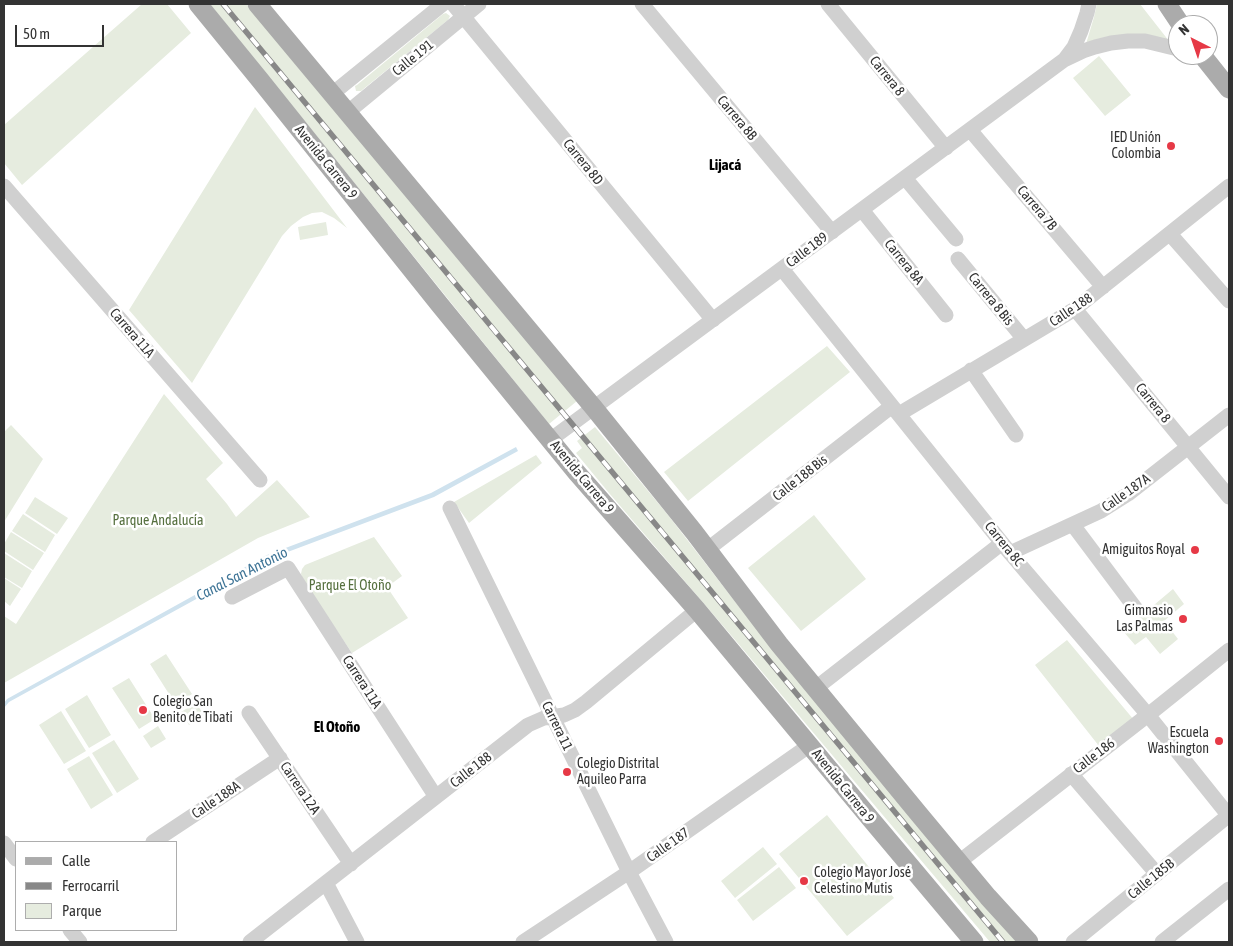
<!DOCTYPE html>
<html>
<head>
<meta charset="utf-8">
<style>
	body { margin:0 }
	#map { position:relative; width:1233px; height:946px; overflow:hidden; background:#fff; font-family:"Asap Condensed",sans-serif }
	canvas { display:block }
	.frame { position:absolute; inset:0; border:5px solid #333; pointer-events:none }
	.legend { position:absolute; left:15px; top:841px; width:162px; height:90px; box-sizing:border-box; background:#fff; border:1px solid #adadad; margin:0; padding:6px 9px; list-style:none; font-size:15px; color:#333 }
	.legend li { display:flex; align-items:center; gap:10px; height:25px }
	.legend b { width:25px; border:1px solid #adadad }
	.north { position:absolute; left:1168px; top:15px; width:50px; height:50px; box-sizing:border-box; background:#fff; border:1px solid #adadad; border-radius:50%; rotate:319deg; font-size:14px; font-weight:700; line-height:20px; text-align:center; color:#333 }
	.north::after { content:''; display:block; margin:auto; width:18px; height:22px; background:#e63946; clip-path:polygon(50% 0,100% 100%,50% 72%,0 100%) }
	.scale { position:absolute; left:15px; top:25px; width:89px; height:22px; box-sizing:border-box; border:2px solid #333; border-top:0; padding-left:6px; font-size:15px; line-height:18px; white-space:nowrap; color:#333; -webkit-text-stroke:4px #fff; paint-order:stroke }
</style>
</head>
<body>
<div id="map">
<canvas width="1233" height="946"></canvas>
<div class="frame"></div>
<ul class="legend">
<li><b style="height:6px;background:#ababab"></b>Calle</li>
<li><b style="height:6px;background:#888"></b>Ferrocarril</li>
<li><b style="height:14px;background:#e6ecdf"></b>Parque</li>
</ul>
<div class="north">N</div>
<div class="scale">50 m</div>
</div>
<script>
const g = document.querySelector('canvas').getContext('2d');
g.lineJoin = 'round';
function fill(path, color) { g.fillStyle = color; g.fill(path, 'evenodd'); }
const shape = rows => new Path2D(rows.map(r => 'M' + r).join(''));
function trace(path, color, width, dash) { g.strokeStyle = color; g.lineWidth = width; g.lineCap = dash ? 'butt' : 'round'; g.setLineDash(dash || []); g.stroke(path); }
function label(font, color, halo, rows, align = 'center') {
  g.font = font + ' "Asap Condensed",sans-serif'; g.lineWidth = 5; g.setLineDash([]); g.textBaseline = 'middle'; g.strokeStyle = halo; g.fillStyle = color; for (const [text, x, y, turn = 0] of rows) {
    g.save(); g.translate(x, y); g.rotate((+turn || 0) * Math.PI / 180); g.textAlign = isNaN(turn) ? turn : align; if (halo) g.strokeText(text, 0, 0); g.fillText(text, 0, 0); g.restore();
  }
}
const green = shape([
	[142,4,167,4,191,33,22,185,4,163,4,125],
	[210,4,246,4,577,401,549,424],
	[1097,4,1140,4,1169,41,1086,44,1094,17],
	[446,13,450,16,448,20,361,91,356,91,355,86,357,85,443,14],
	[1099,56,1131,95,1105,116,1073,78],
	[255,107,347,228,334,218,322,212,312,213,303,217,291,226,282,236,192,383,129,310],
	[326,222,328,235,300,240,298,227],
	[827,346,850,372,688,501,664,472],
	[164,394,223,463,206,479,227,504,236,517,277,480,310,517,258,538,4,683,4,616,16,624],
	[11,425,43,459,4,522,4,432],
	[595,427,668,515,747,617,926,834,1018,942,990,942,730,634,609,493,576,453,582,448,577,441],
	[536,455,542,463,469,523,454,502],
	[35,497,68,518,57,534,25,513],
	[23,514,55,535,45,552,12,531],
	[814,515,866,579,801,631,748,568],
	[11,532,44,553,33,570,4,551,4,544],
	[374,537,402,576,387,587,408,618,352,653,304,582,301,574,302,569,305,565],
	[4,553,32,571,22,588,4,577],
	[4,578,21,589,10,606,4,601],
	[1173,589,1184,604,1164,621,1178,639,1160,654,1146,637,1135,645,1123,631],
	[1067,640,1134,720,1099,746,1035,665],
	[166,654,192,694,176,705,150,664],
	[129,678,155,719,139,729,112,688],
	[87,695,111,735,89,748,65,709],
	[196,703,204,715,189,725,181,712],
	[61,711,86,751,64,764,39,725],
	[158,726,166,739,151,748,143,736],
	[114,740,139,779,117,793,92,753],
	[89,756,113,795,91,809,67,769],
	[827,815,894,898,847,936,779,854],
	[763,847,777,864,735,898,721,881],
	[779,867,796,888,753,921,737,900]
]);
const water = shape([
	[516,447,518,451,434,497,269,559,9,702,4,708,4,703,7,699,267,555,431,493]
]);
const minor = shape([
	[453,4,713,320],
	[642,4,832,232],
	[828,4,946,148],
	[1065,59,1074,47,1081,31,1087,13,1089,4],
	[332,94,443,4],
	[348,112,479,4],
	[970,130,1103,287],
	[905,178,956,239],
	[4,186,260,480],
	[862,210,946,315],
	[1170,234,1229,301],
	[958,259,1024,339],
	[782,269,1010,553,1148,715,1229,816],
	[1075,309,1229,497],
	[971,370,1016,435],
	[899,414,1075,309,1229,186],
	[550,440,1064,60,1083,51,1095,47,1111,43,1128,41,1145,41,1178,49],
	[450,508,629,872,666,942],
	[1073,525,1136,609],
	[708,549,892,406],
	[1010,553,1101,511,1128,494,1229,415],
	[232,597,288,568,436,797],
	[816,688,1002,543],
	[249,713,351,864],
	[1071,774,1157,874],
	[153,842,280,758],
	[4,843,16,859],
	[959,862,1153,711,1229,650],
	[326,883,357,942],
	[70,930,80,942],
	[250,942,528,725,544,718,564,715,575,710,586,702,697,610],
	[523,942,629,872,810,745],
	[1073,942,1229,815],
	[1162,942,1229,889]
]);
const major = shape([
	[198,4,260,80,440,305,577,473,697,610,869,817,974,942],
	[257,4,594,408,694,532,779,644,918,813,988,897,1029,942],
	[1167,4,1181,25],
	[1202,55,1229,89]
]);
const rail = shape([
	[223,4,1003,942]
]);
const markers = [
	[1171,146,5,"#e63946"],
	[1195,550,5,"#e63946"],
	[1183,619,5,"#e63946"],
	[143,710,5,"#e63946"],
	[1219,741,5,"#e63946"],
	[567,772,5,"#e63946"],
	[804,881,5,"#e63946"]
];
const streetNames = [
	["Calle 191",413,58,-39],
	["Carrera 8",887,76,51],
	["Carrera 8B",737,118,50],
	["Avenida Carrera 9",326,162,51],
	["Carrera 8D",583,162,51],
	["Carrera 7B",1037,208,50],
	["Calle 189",807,250,-37],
	["Carrera 8A",904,262,51],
	["Carrera 8 Bis",991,299,51],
	["Calle 188",1071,310,-34],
	["Carrera 11A",132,333,49],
	["Carrera 8",1153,403,51],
	["Avenida Carrera 9",582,477,50],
	["Calle 188 Bis",800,478,-38],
	["Calle 187A",1126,493,-35],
	["Carrera 8C",1004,544,51],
	["Carrera 11A",362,682,57],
	["Carrera 11",557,726,64],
	["Calle 186",1094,756,-37],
	["Calle 188",471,770,-38],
	["Avenida Carrera 9",843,786,51],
	["Carrera 12A",300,788,56],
	["Calle 188A",216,800,-34],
	["Calle 187",668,845,-35],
	["Calle 185B",1151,879,-39]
];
const poiNames = [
	["IED Unión",1161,138],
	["Colombia",1161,154],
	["Amiguitos Royal",1185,550],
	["Gimnasio",1173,611],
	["Las Palmas",1173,627],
	["Colegio San",153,702,"left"],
	["Benito de Tibati",153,718,"left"],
	["Escuela",1209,733],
	["Washington",1209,749],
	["Colegio Distrital",577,764,"left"],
	["Aquileo Parra",577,780,"left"],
	["Colegio Mayor José",814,873,"left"],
	["Celestino Mutis",814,889,"left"]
];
const parkNames = [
	["Parque Andalucía",158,521],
	["Parque El Otoño",350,586]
];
const neighbourhoodNames = [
	["Lijacá",725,165],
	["El Otoño",337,727]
];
const waterNames = [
	["Canal San Antonio",242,574,-27]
];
fill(green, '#e6ecdf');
fill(water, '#cfe2ee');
trace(minor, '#d0d0d0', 15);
trace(major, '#ababab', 19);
trace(rail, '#888', 5.5);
trace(rail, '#fff', 4, [11]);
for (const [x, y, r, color] of markers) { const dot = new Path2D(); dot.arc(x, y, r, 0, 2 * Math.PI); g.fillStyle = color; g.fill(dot); trace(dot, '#fff', 2); }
label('14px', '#333', '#fff', streetNames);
label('14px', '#333', '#fff', poiNames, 'right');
label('14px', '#56703f', '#fff', parkNames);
label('bold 15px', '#000', '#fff', neighbourhoodNames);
label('italic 15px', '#3f7597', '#fff', waterNames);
</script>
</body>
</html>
